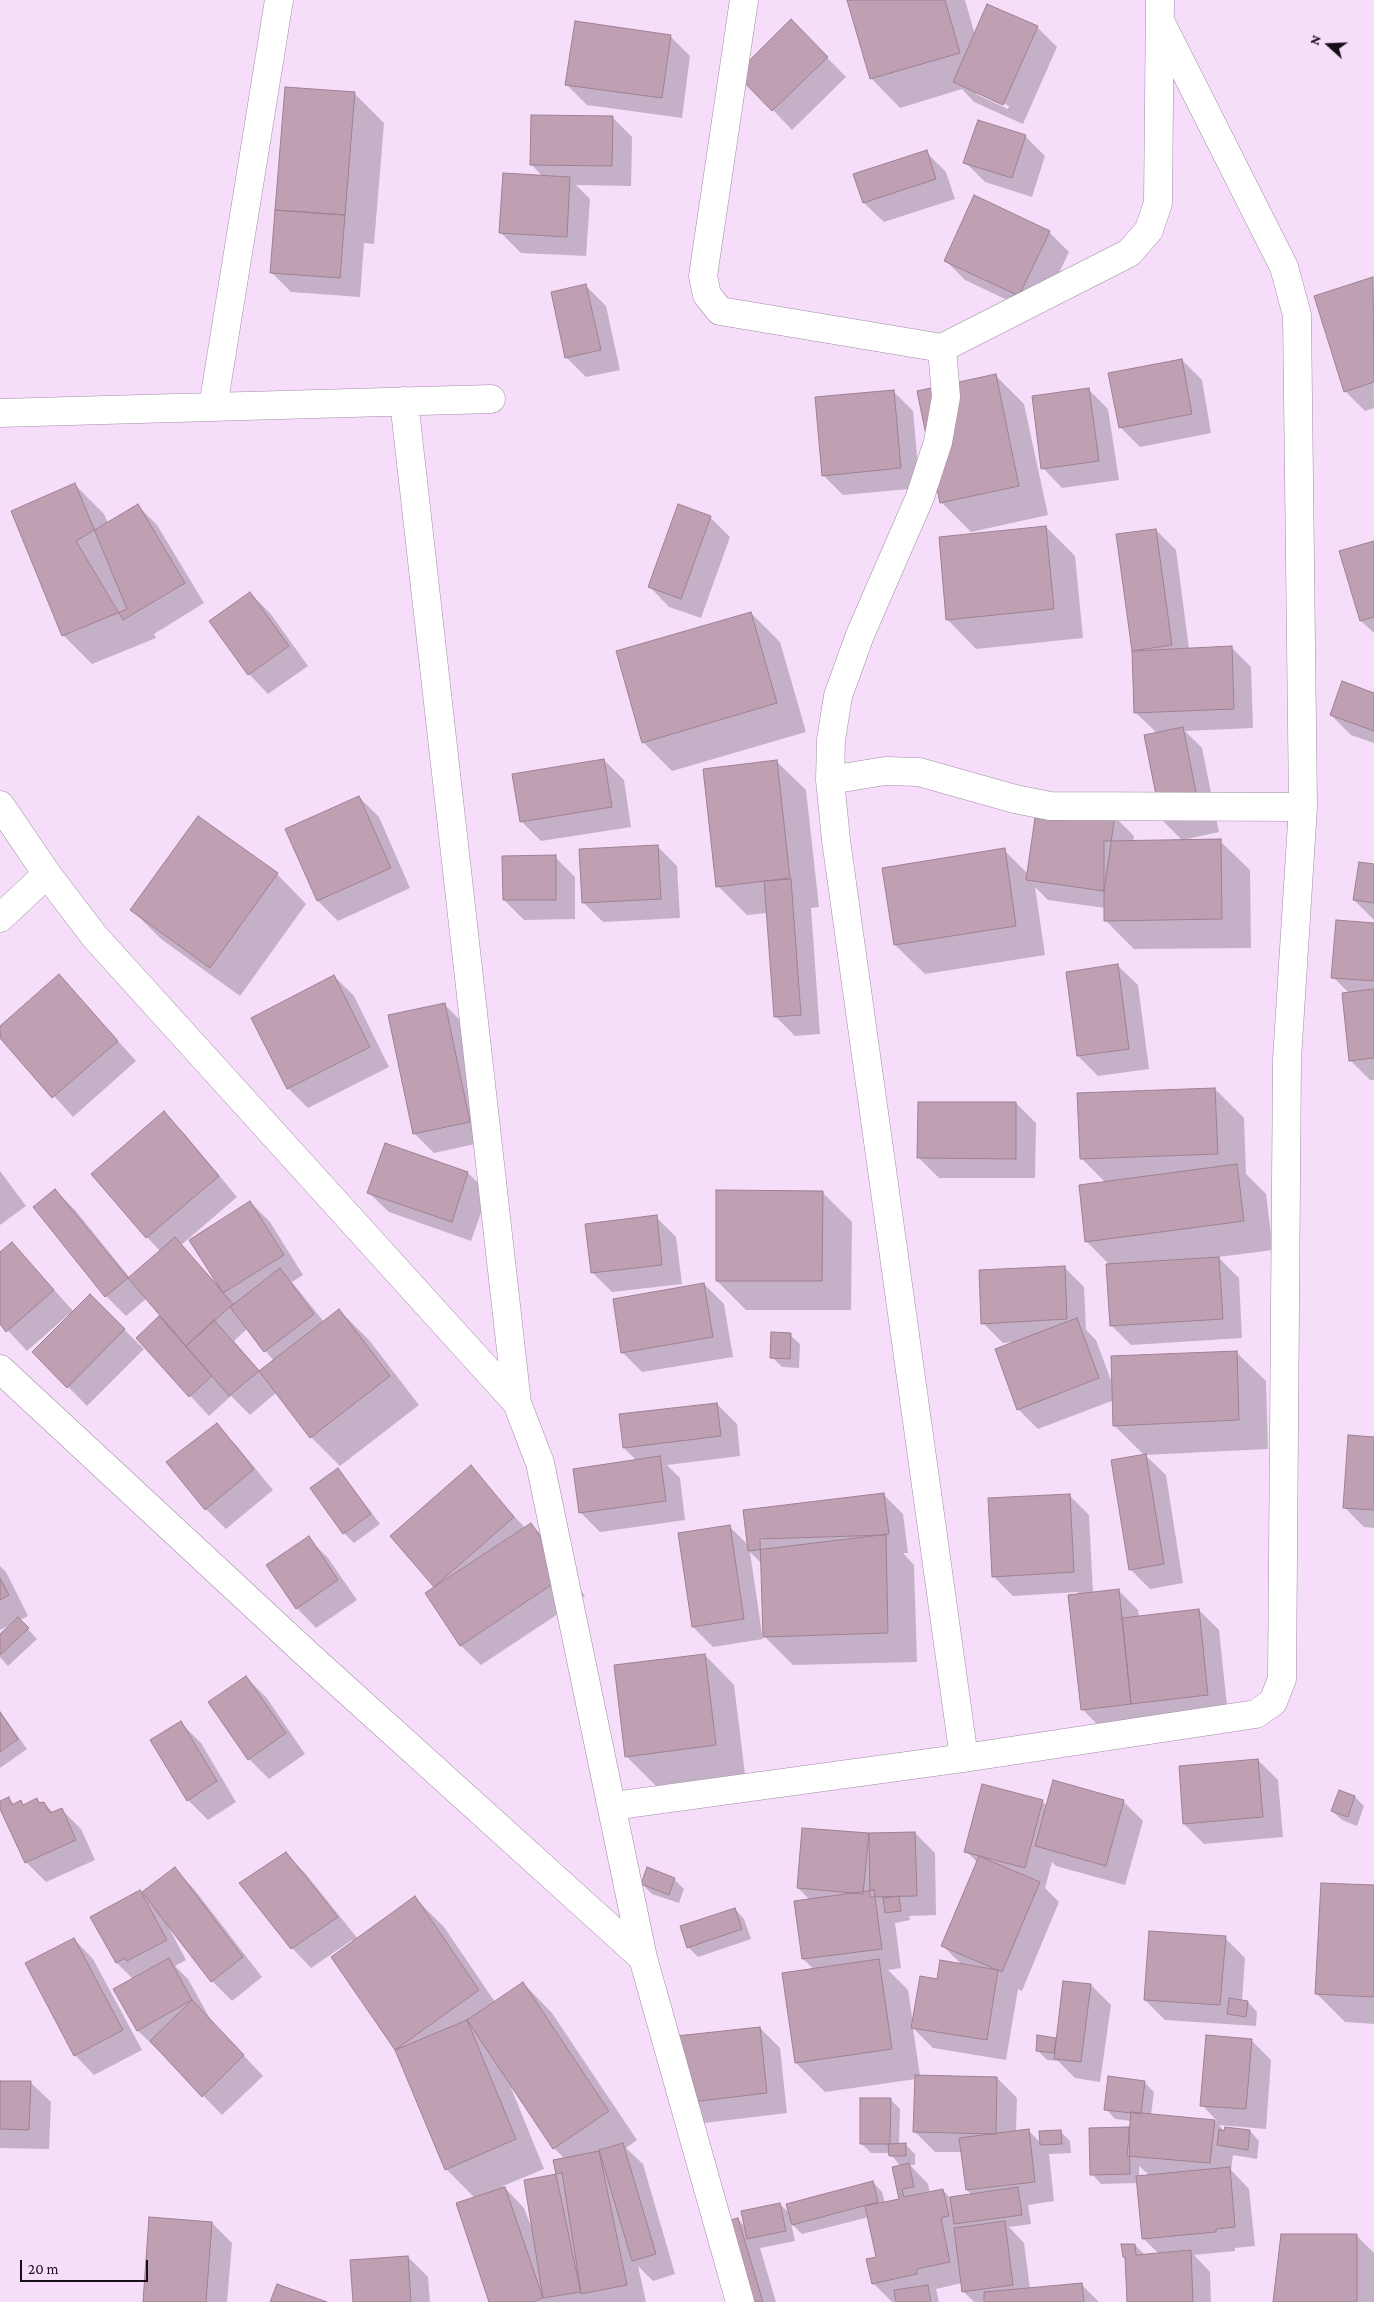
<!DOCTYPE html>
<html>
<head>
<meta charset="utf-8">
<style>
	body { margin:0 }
	#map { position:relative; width:1374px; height:2302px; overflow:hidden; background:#f6defa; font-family:"Crimson Pro",serif }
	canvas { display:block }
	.north { position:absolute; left:1304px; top:20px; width:50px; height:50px; -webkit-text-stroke:4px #f6defa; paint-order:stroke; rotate:290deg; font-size:14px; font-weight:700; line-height:20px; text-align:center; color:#170f18 }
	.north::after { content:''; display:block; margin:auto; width:18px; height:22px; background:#170f18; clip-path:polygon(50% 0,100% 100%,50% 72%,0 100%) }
	.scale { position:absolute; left:20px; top:2260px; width:128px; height:22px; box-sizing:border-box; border:2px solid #170f18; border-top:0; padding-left:6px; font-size:15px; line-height:18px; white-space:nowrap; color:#170f18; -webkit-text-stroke:4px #f6defa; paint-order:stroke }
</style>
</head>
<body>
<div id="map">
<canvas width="1374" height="2302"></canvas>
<div class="north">N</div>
<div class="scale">20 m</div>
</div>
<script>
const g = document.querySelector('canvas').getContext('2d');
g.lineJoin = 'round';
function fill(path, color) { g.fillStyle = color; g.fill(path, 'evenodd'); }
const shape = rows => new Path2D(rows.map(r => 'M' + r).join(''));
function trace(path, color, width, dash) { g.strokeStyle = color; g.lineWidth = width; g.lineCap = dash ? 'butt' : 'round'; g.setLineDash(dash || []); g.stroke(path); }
const shadow = shape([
	[848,0,965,0,975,35,1037,27,1057,47,1023,124,974,102,962,89,900,108,871,78],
	[976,91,1009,106,1008,109,976,94],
	[670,36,690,56,682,118,587,105,567,85],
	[811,41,846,77,792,130,773,110],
	[355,94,384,123,374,244,364,243,360,297,291,292,271,272],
	[612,117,632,137,631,186,576,185,590,199,586,256,521,253,501,233,543,177,531,164],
	[1025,136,1045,156,1032,197,985,182,965,162],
	[926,152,946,172,955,199,884,222,864,203],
	[1049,232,1069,252,1039,315,965,280,945,260],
	[1372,279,1374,408,1365,411,1345,391],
	[586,286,606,306,620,370,586,377,566,357],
	[1182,360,1202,380,1211,433,1140,447,1120,427],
	[995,375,1024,404,1048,515,971,532,941,502],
	[1088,389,1108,409,1119,480,1062,488,1043,468],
	[893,391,913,411,920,488,843,495,823,475],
	[75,485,104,514,108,523,138,506,157,525,204,603,154,634,156,638,92,664,63,635],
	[710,517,730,537,701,618,669,607,650,587],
	[1046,527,1075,556,1083,638,976,649,947,619],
	[1156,530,1176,550,1189,649,1231,647,1251,667,1253,728,1185,731,1202,748,1219,832,1182,840,1162,820,1157,733,1135,712,1133,650],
	[1374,542,1374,633,1361,621,1341,552],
	[250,593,270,613,308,666,268,694,249,674],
	[751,613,780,642,806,732,672,771,643,742],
	[1374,694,1374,743,1351,735,1331,715],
	[604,760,624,780,631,827,541,841,521,821],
	[776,761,806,790,819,907,811,908,820,1034,795,1036,775,1016,767,913,747,915,718,886],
	[359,797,379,817,410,888,338,921,318,901,286,830],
	[1114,816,1134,836,1133,842,1220,841,1250,870,1251,948,1134,949,1105,920,1105,908,1048,900,1035,887,1045,955,925,974,895,945,1004,850,1028,874],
	[657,846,677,866,680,918,603,922,583,902],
	[555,857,575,877,575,919,524,920,504,900],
	[1374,865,1374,920,1354,900],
	[277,874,306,904,240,996,161,939,132,910],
	[1374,925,1374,1080,1370,1080,1350,1060,1349,993,1333,977],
	[1118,966,1138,985,1149,1069,1098,1076,1078,1056,1067,973],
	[59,975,136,1061,73,1117,0,1036,0,1028],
	[334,976,354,996,389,1067,308,1108,288,1088],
	[444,1004,464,1024,489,1141,434,1153,414,1133],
	[1215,1089,1244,1118,1246,1174,1266,1194,1273,1250,1218,1257,1239,1278,1242,1338,1131,1345,1111,1325,1110,1265,1087,1242,1105,1182,1081,1158],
	[1016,1103,1036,1123,1035,1178,939,1178,919,1158],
	[164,1113,184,1133,237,1197,181,1245,218,1285,250,1202,270,1222,303,1275,292,1282,324,1322,339,1310,369,1340,419,1405,340,1466,311,1437,277,1392,250,1415,231,1396,209,1416,137,1338,162,1316,147,1298,126,1316,106,1296,55,1190,75,1210,130,1278,160,1251,147,1237],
	[247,1329,274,1361,260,1371,234,1341],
	[0,1171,26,1206,0,1225],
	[468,1173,488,1193,471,1241,389,1212,369,1193],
	[822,1192,852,1222,851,1310,746,1310,717,1281],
	[656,1217,676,1237,682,1284,612,1292,592,1272],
	[12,1243,74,1312,90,1296,144,1349,87,1406,34,1352,71,1315,69,1314,27,1351,0,1322,0,1254],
	[1064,1267,1084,1287,1086,1330,1096,1340,1112,1383,1236,1352,1266,1381,1268,1449,1145,1455,1166,1475,1183,1583,1150,1589,1130,1569,1144,1455,1114,1425,1114,1400,1038,1429,1018,1409,1014,1342,1003,1343,983,1323],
	[704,1284,724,1304,733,1357,642,1372,622,1352],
	[790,1335,800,1344,799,1368,782,1367,772,1357],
	[717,1404,737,1424,740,1456,667,1465,680,1478,685,1520,600,1532,580,1512,637,1461,624,1448],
	[216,1425,236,1445,273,1490,226,1529,206,1509],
	[1374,1438,1374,1528,1364,1527,1344,1507],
	[470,1467,525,1528,531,1524,550,1544,585,1596,481,1665,461,1646,427,1593,436,1588,392,1536],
	[338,1470,347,1480,380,1524,354,1543,344,1533],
	[883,1494,903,1514,908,1553,903,1553,914,1565,917,1662,793,1665,762,1634,763,1639,713,1647,693,1627,729,1526,748,1545],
	[750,1552,762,1564,764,1634,762,1634],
	[1069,1495,1089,1515,1093,1593,1118,1590,1138,1610,1139,1617,1199,1610,1219,1630,1228,1715,1102,1729,1082,1709,1078,1592,1013,1596,993,1576],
	[308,1538,328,1558,357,1600,316,1628,297,1608],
	[0,1566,6,1572,28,1616,20,1620,37,1639,8,1666,0,1657,0,1636,12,1624,0,1630],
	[705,1655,734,1685,745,1774,656,1786,626,1756],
	[246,1677,266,1697,305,1754,269,1779,249,1759,210,1702],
	[0,1711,27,1749,0,1768],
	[181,1723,201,1743,236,1802,208,1820,188,1800],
	[1258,1760,1278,1780,1283,1837,1204,1844,1184,1824],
	[1355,1797,1364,1806,1357,1826,1342,1820,1332,1811],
	[8,1798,15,1805,20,1802,24,1806,36,1799,41,1804,44,1803,54,1813,61,1809,81,1829,95,1860,46,1882,26,1862,0,1806,0,1802],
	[1042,1801,1047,1806,1123,1801,1143,1821,1125,1885,1056,1866,1052,1862,1045,1888,1059,1902,1022,1991,1018,1989,1006,2060,933,2048,913,2028,920,2076,997,2078,1017,2098,1016,2132,1028,2130,1041,2143,1060,2131,1070,2141,1071,2153,1049,2154,1054,2201,1028,2205,1031,2224,1009,2227,1024,2243,1030,2289,1082,2285,1099,2302,974,2302,963,2291,962,2283,936,2289,939,2302,892,2302,873,2283,878,2258,869,2217,802,2234,791,2223,795,2241,760,2248,776,2302,736,2302,738,2219,746,2228,780,2204,790,2214,873,2182,882,2192,885,2203,900,2200,900,2166,890,2153,871,2153,861,2143,891,2100,900,2109,899,2145,905,2144,915,2154,915,2165,910,2165,928,2184,930,2193,943,2190,953,2201,972,2195,967,2190,962,2152,935,2152,915,2132,916,2079,825,2092,796,2063,814,1969,803,1959,810,1900,798,1888,869,1834,915,1833,935,1853,936,1915,909,1916,910,1920,895,1923,901,1968,888,1970,908,1990,913,2023,938,1981,962,1965,943,1946,978,1863,966,1851],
	[285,1853,305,1873,358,1939,415,1898,444,1927,495,2002,523,1983,552,2013,637,2140,626,2148,643,2164,675,2274,653,2281,638,2266,646,2302,491,2302,475,2198,446,2169,396,2049,332,1957,354,1942,352,1940,311,1968,292,1948],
	[510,2085,554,2148,565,2159,532,2229,524,2208,503,2186,544,2169],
	[175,1869,194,1889,262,1977,232,2001,212,1981,168,1926,186,1960,175,1966,188,1979,212,2022,263,2076,222,2115,159,2050,158,2050,138,2031,133,1979,117,1963,140,1891,142,1894],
	[674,1879,684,1889,679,1903,652,1894,642,1884],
	[1374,1887,1374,2024,1345,2022,1316,1993],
	[735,1909,744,1919,751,1939,698,1957,688,1947],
	[1225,1938,1245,1958,1242,2001,1248,2002,1257,2012,1256,2026,1165,2020,1145,2000],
	[74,1939,93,1959,142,2050,94,2075,75,2055],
	[1091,1985,1111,2005,1100,2082,1075,2078,1058,2061,1047,2060,1037,2050,1055,2039,1057,2040],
	[760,2028,780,2048,787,2113,696,2124,677,2104],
	[1251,2040,1271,2060,1266,2129,1219,2125,1225,2132,1250,2131,1259,2141,1257,2159,1233,2155,1231,2170,1249,2189,1255,2246,1235,2248,1235,2251,1194,2255,1210,2272,1211,2302,1129,2302,1126,2259,1124,2257,1135,2245,1145,2255,1159,2254,1143,2238,1138,2183,1101,2184,1092,2174,1128,2128,1131,2130,1132,2121,1115,2119,1106,2109,1144,2082,1154,2092,1151,2115,1217,2121,1202,2105],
	[1139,2166,1150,2176,1139,2177],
	[0,2082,31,2083,51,2102,49,2149,0,2148],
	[212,2223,232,2243,227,2302,145,2302],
	[1356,2235,1374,2253,1374,2302,1274,2302],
	[408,2257,428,2277,430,2302,355,2302]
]);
const building = shape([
	[847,0,945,0,960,53,870,79,847,0],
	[987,4,1038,26,1003,105,953,82,987,4],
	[791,19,828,57,772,111,736,74,791,19],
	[575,21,671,35,662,98,565,85,575,21],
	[285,87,355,92,345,215,275,210,285,87],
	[531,115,613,116,612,166,530,165,531,115],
	[978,120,1026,135,1012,178,963,163,978,120],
	[927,150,936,179,863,203,853,174,927,150],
	[503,173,570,177,567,237,499,233,503,173],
	[974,195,1050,231,1019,296,944,261,974,195],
	[275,210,345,215,340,278,270,273,275,210],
	[1373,277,1374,382,1344,392,1314,296,1373,277],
	[586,284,601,350,565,358,551,292,586,284],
	[1182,359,1192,414,1119,428,1108,373,1182,359],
	[996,374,1019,486,940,503,917,391,996,374],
	[1089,388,1099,461,1041,469,1032,396,1089,388],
	[894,390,901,468,822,476,815,397,894,390],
	[75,483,127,609,62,636,11,511,75,483],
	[138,504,185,583,123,620,76,541,138,504],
	[678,504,711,516,681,599,648,587,678,504],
	[1046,526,1054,609,946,620,939,537,1046,526],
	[1156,529,1172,645,1132,651,1116,534,1156,529],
	[1374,541,1374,617,1360,621,1339,551,1374,541],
	[250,592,289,646,248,675,209,621,250,592],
	[751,612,777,703,642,743,616,651,751,612],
	[1232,646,1234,709,1134,713,1132,651,1232,646],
	[1342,681,1374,693,1374,731,1330,715,1342,681],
	[1183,727,1200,812,1161,820,1144,735,1183,727],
	[604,759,612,807,520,822,512,774,604,759],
	[777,760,790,878,716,887,703,769,777,760],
	[359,796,391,868,317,901,285,829,359,796],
	[1037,804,1115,815,1104,891,1026,880,1037,804],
	[198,816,278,873,210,968,130,910,198,816],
	[1221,839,1222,919,1104,921,1104,841,1221,839],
	[658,845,661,899,582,903,579,849,658,845],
	[1005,848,1016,926,894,945,882,868,1005,848],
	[556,855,556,900,503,900,502,856,556,855],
	[1359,862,1374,864,1374,903,1353,900,1359,862],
	[791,879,801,1015,774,1017,764,881,791,879],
	[1336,920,1374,923,1374,981,1331,978,1336,920],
	[1118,964,1129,1049,1077,1056,1066,972,1118,964],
	[59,974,118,1041,52,1098,0,1038,0,1026,59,974],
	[334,975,370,1047,287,1089,251,1018,334,975],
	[1374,989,1374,1058,1349,1061,1342,993,1374,989],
	[445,1003,470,1122,413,1134,388,1015,445,1003],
	[1215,1088,1218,1154,1080,1159,1077,1093,1215,1088],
	[918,1102,1016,1102,1016,1159,917,1158,918,1102],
	[164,1111,219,1176,146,1238,91,1174,164,1111],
	[385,1143,468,1172,452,1222,367,1193,385,1143],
	[1237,1164,1244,1221,1085,1242,1079,1185,1237,1164],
	[55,1189,128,1278,105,1297,33,1207,55,1189],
	[716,1190,823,1191,822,1281,716,1281,716,1190],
	[250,1201,284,1255,223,1293,189,1240,250,1201],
	[657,1215,662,1265,591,1273,585,1224,657,1215],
	[175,1237,233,1304,186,1346,128,1278,175,1237],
	[12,1242,54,1290,6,1332,0,1324,0,1252,12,1242],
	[1219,1257,1223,1319,1110,1326,1106,1264,1219,1257],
	[1065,1266,1067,1319,981,1324,979,1270,1065,1266],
	[280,1268,314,1314,264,1352,230,1307,280,1268],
	[704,1283,713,1337,621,1353,613,1299,704,1283],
	[90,1294,125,1329,67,1388,32,1352,90,1294],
	[339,1309,390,1376,310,1438,259,1371,339,1309],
	[159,1316,212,1376,189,1397,136,1338,159,1316],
	[1077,1318,1099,1378,1017,1410,995,1349,1077,1318],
	[214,1320,259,1371,229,1396,186,1346,214,1320],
	[771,1332,791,1333,790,1359,770,1358,771,1332],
	[1237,1351,1239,1420,1113,1426,1111,1356,1237,1351],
	[717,1403,721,1436,623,1448,619,1414,717,1403],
	[217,1423,254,1469,205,1510,166,1462,217,1423],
	[1348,1435,1374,1437,1374,1510,1343,1508,1348,1435],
	[1146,1454,1164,1564,1129,1570,1111,1460,1146,1454],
	[660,1456,666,1501,579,1513,573,1469,660,1456],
	[471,1465,514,1517,434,1587,390,1536,471,1465],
	[338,1468,371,1514,343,1534,310,1488,338,1468],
	[884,1493,889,1534,748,1551,743,1510,884,1493],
	[1070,1494,1074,1572,992,1577,988,1498,1070,1494],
	[531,1523,566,1575,460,1646,425,1593,531,1523],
	[730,1525,744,1619,692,1627,678,1533,730,1525],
	[886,1535,888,1633,763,1637,760,1539,886,1535],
	[309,1536,338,1580,296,1609,266,1565,309,1536],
	[0,1578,9,1595,0,1600,0,1578],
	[1119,1589,1131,1704,1081,1710,1068,1595,1119,1589],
	[1199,1609,1208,1695,1131,1704,1122,1618,1199,1609],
	[18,1617,29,1628,0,1655,0,1634,18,1617],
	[705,1654,716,1745,625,1757,614,1665,705,1654],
	[246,1676,286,1733,248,1760,208,1702,246,1676],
	[0,1712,18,1739,0,1752,0,1712],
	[181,1721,217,1781,187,1801,150,1740,181,1721],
	[1258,1759,1263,1817,1183,1824,1179,1766,1258,1759],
	[1053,1780,1124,1800,1106,1866,1035,1846,1053,1780],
	[982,1784,1043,1800,1025,1868,964,1852,982,1784],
	[1339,1790,1355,1796,1348,1817,1331,1811,1339,1790],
	[9,1797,12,1805,21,1800,23,1805,37,1798,39,1803,44,1802,50,1813,62,1808,76,1840,25,1863,0,1809,0,1801,9,1797],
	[802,1828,869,1833,863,1894,797,1888,802,1828],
	[915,1832,917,1896,870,1897,869,1833,915,1832],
	[286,1852,338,1917,291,1949,239,1883,286,1852],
	[979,1856,1040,1882,1002,1972,941,1946,979,1856],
	[175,1867,243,1957,211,1982,142,1892,175,1867],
	[647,1867,675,1878,669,1895,641,1884,647,1867],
	[1321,1883,1374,1885,1374,1997,1315,1994,1321,1883],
	[140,1890,167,1940,127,1961,125,1958,116,1963,90,1917,140,1890],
	[874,1890,882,1949,802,1959,794,1901,874,1890],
	[415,1896,479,1990,395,2050,331,1957,415,1896],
	[899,1896,901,1911,885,1913,883,1898,899,1896],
	[735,1908,742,1929,687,1948,680,1926,735,1908],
	[1149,1931,1226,1936,1220,2005,1144,2000,1149,1931],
	[74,1938,123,2030,74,2056,25,1963,74,1938],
	[169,1958,192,2000,137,2031,113,1989,169,1958],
	[879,1959,892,2049,795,2063,782,1973,879,1959],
	[940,1960,998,1970,987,2040,911,2028,920,1976,937,1979,940,1960],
	[1063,1981,1091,1984,1081,2062,1054,2059,1063,1981],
	[523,1982,609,2111,553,2149,467,2020,523,1982],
	[1229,1998,1248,2001,1246,2017,1227,2014,1229,1998],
	[192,2000,244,2055,202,2097,150,2041,192,2000],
	[467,2020,516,2139,445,2170,395,2050,467,2020],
	[760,2027,767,2093,675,2104,667,2037,760,2027],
	[1037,2035,1056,2038,1054,2053,1036,2051,1037,2035],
	[1206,2035,1252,2039,1246,2109,1200,2106,1206,2035],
	[915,2075,997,2077,996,2134,913,2132,915,2075],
	[1108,2076,1145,2081,1141,2114,1104,2110,1108,2076],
	[0,2081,31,2081,29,2130,0,2129,0,2081],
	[860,2098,891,2098,890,2144,860,2144,860,2098],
	[1131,2112,1215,2120,1210,2163,1127,2156,1131,2112],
	[1129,2127,1130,2174,1090,2175,1089,2128,1129,2127],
	[1225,2127,1250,2130,1248,2150,1217,2145,1219,2129,1224,2131,1225,2127],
	[1029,2129,1035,2182,966,2190,959,2138,1029,2129],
	[1061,2130,1062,2144,1040,2145,1039,2131,1061,2130],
	[623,2143,656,2254,632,2261,599,2150,623,2143],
	[906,2143,906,2156,889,2156,888,2144,906,2143],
	[599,2151,627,2285,581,2294,553,2160,599,2151],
	[909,2163,914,2187,902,2189,904,2197,943,2189,949,2216,941,2218,950,2262,917,2269,917,2274,872,2284,866,2259,876,2257,865,2206,899,2199,892,2167,909,2163],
	[1230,2167,1235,2227,1216,2229,1216,2232,1142,2239,1136,2176,1230,2167],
	[562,2173,581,2292,543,2298,524,2180,562,2173],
	[873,2181,878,2202,792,2225,786,2204,873,2181],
	[505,2187,543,2298,532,2302,489,2302,456,2203,505,2187],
	[1018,2187,1022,2215,954,2224,950,2197,1018,2187],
	[780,2203,786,2231,747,2239,741,2211,780,2203],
	[149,2217,212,2222,206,2302,143,2302,149,2217],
	[738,2218,763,2302,735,2302,713,2225,738,2218],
	[1005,2221,1013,2285,962,2292,954,2228,1005,2221],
	[1281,2234,1357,2234,1357,2302,1273,2302,1281,2234],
	[1121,2244,1135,2244,1136,2255,1191,2250,1193,2302,1127,2302,1125,2257,1123,2257,1121,2244],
	[408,2256,411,2302,353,2302,350,2260,408,2256],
	[1082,2283,1084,2302,984,2302,984,2292,1082,2283],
	[277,2284,327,2302,270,2302,277,2284],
	[928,2285,931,2302,896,2302,894,2290,928,2285]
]);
const minor = shape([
	[744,0,703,276,707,295,720,311,942,348,1129,253,1149,230,1158,203,1160,0],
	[404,401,517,1403],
	[213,407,279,0],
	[0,413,491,399],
	[830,780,885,771,919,772,1015,799,1050,806,1303,807],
	[0,805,47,874,95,937,517,1403,540,1463,643,1958],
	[0,918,47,874],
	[0,1369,308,1655,643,1958,740,2302],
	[964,1758,1256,1714,1273,1702,1282,1679,1287,1059,1303,807,1297,315,1284,267,1160,21],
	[613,1806,964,1758,836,840,830,780,831,740,838,696,860,635,920,497,938,442,946,397,942,348]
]);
fill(shadow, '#0003');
fill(building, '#bf9fb2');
trace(building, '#9f8092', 1);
trace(minor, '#a18ba5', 29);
trace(minor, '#fff', 28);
</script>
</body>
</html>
